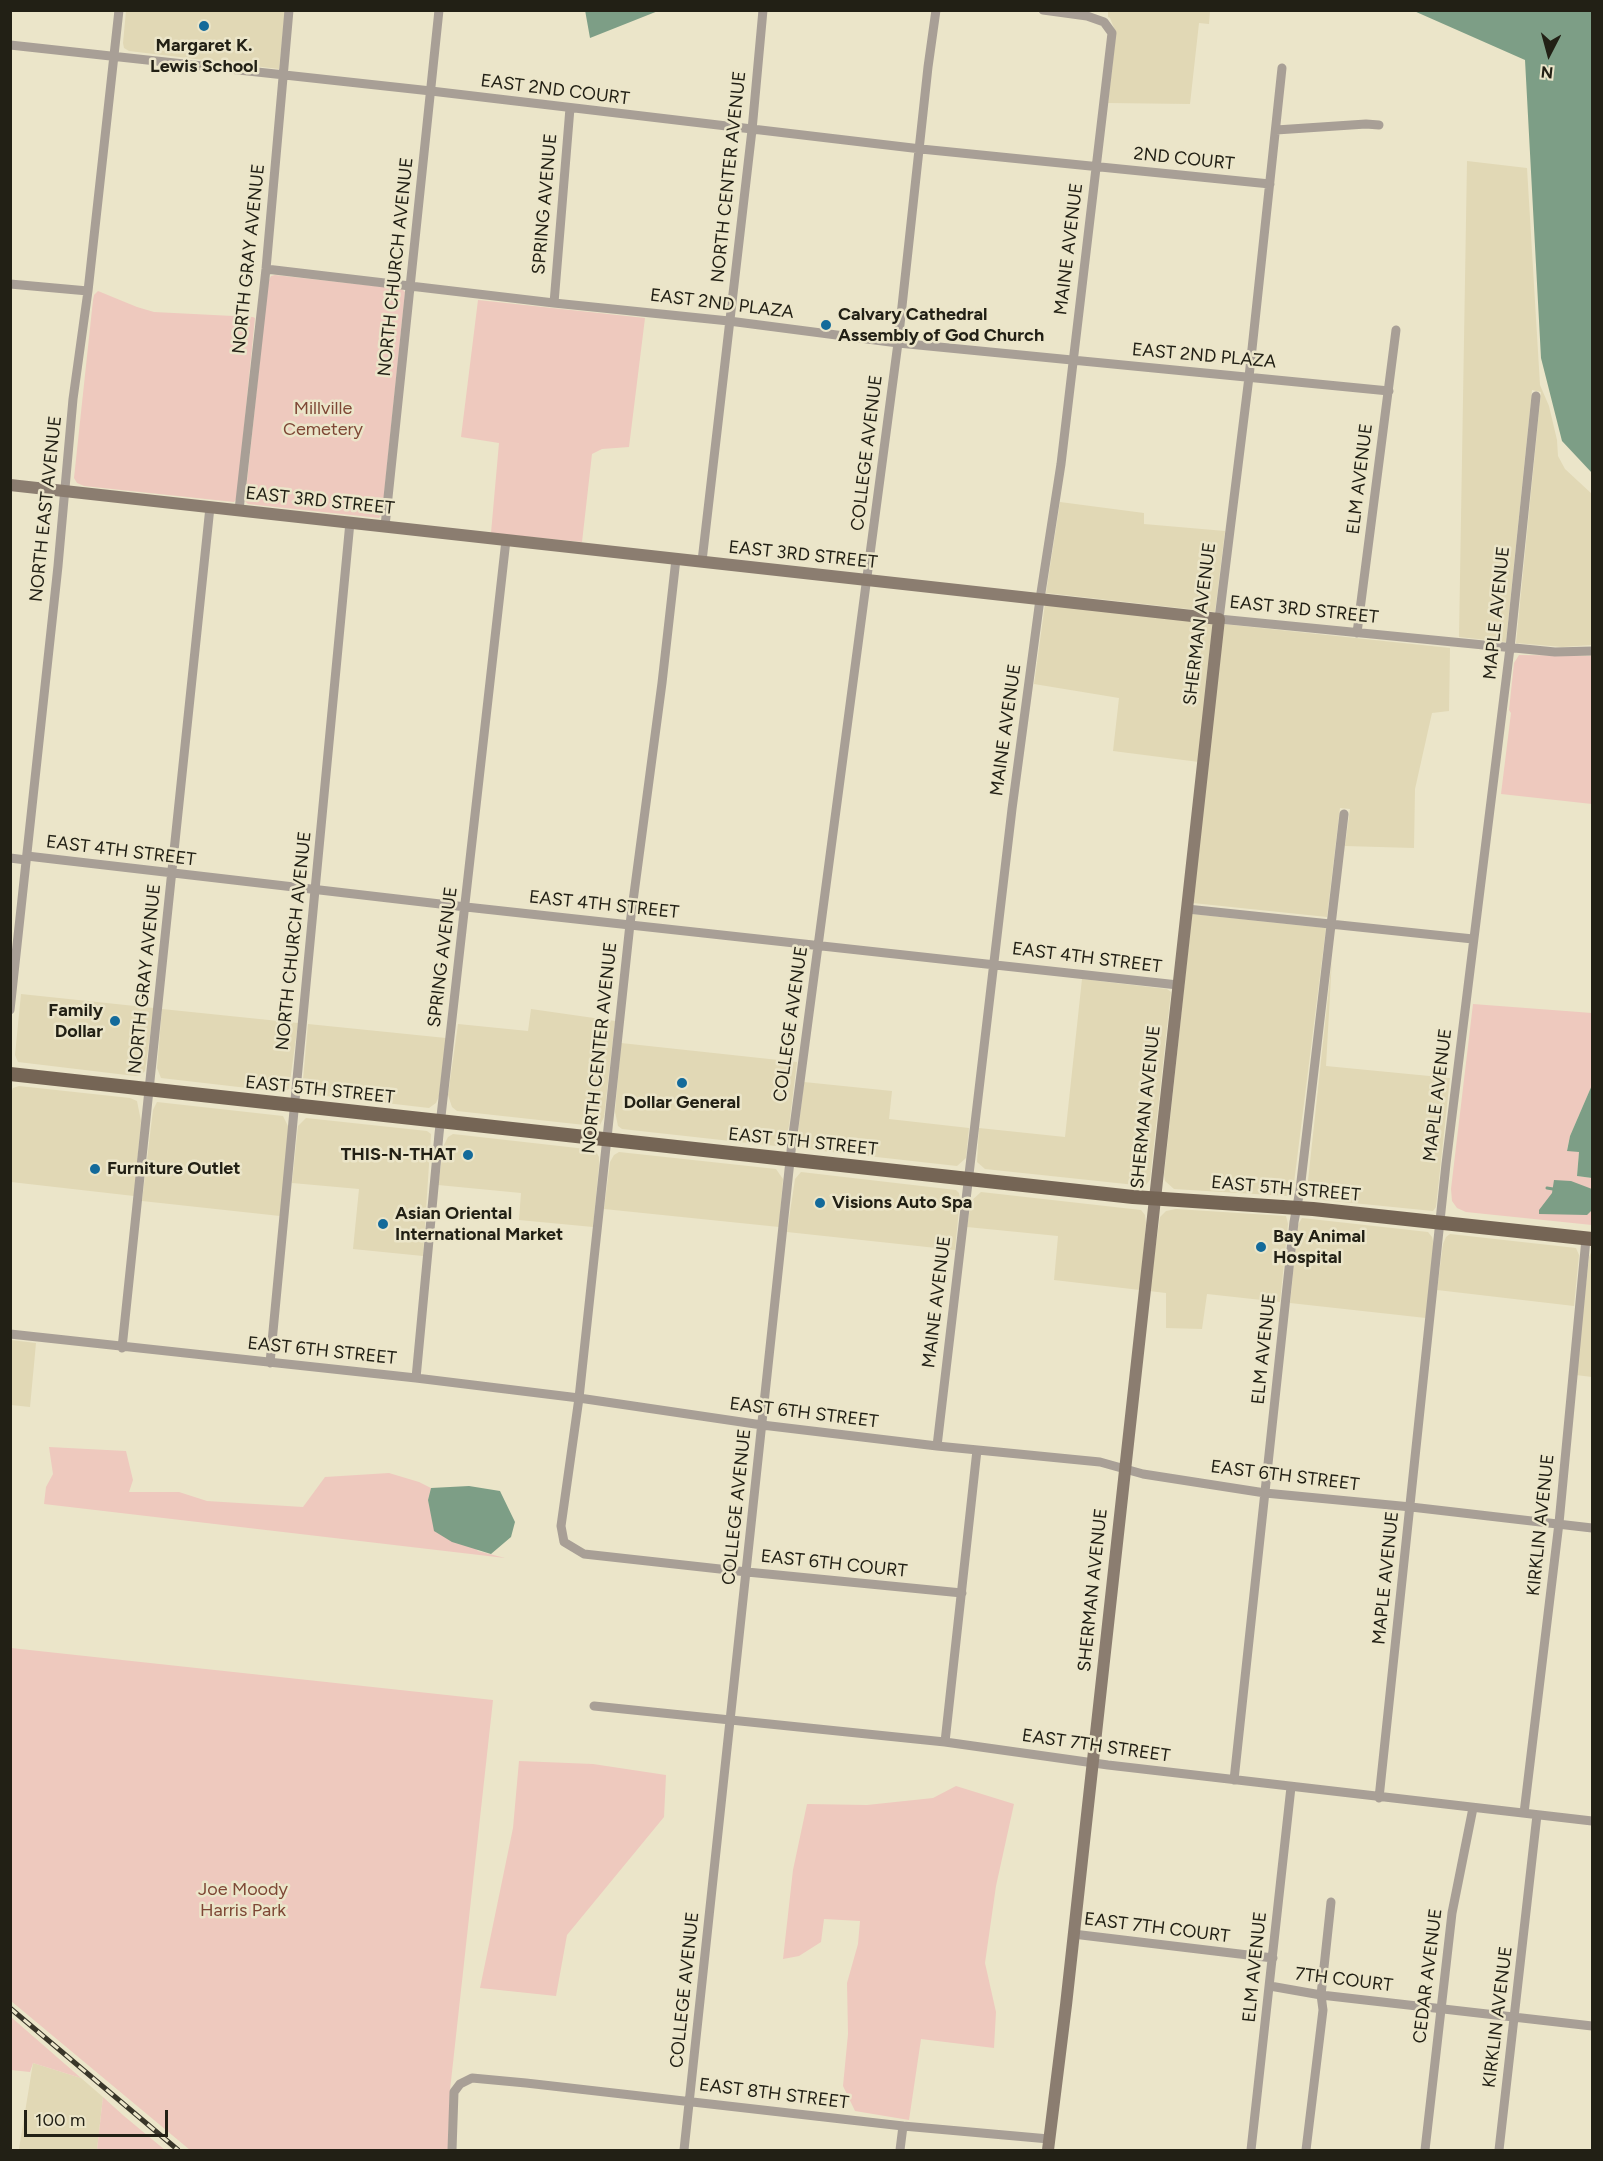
<!DOCTYPE html>
<html>
<head>
<meta charset="utf-8">
<style>
	body { margin:0 }
	#map { position:relative; width:1603px; height:2161px; overflow:hidden; background:#ebe5c9; font-family:Figtree,sans-serif }
	canvas { display:block }
	.frame { position:absolute; inset:0; border:12px solid #222015; pointer-events:none }
	.north { position:absolute; left:1519px; top:24px; width:60px; height:60px; -webkit-text-stroke:4px #ebe5c9; paint-order:stroke; rotate:186deg; font-size:16px; font-weight:700; line-height:24px; text-align:center; color:#222015 }
	.north::after { content:''; display:block; margin:auto; width:21px; height:27px; background:#222015; clip-path:polygon(50% 0,100% 100%,50% 72%,0 100%) }
	.scale { position:absolute; left:24px; top:2110px; width:144px; height:27px; box-sizing:border-box; border:3px solid #222015; border-top:0; padding-left:8px; font-size:18px; line-height:21px; white-space:nowrap; color:#222015; -webkit-text-stroke:4px #ebe5c9; paint-order:stroke }
</style>
</head>
<body>
<div id="map">
<canvas width="1603" height="2161"></canvas>
<div class="frame"></div>
<div class="north">N</div>
<div class="scale">100 m</div>
</div>
<script>
const g = document.querySelector('canvas').getContext('2d');
g.lineJoin = 'round';
function fill(path, color) { g.fillStyle = color; g.fill(path, 'evenodd'); }
const shape = rows => new Path2D(rows.map(r => 'M' + r).join(''));
function trace(path, color, width, dash) { g.strokeStyle = color; g.lineWidth = width; g.lineCap = dash ? 'butt' : 'round'; g.setLineDash(dash || []); g.stroke(path); }
function label(font, color, halo, rows, align = 'center') {
  g.font = font + ' Figtree,sans-serif'; g.lineWidth = 5; g.setLineDash([]); g.textBaseline = 'middle'; g.strokeStyle = halo; g.fillStyle = color; for (const [text, x, y, turn = 0] of rows) {
    g.save(); g.translate(x, y); g.rotate((+turn || 0) * Math.PI / 180); g.textAlign = isNaN(turn) ? turn : align; if (halo) g.strokeText(text, 0, 0); g.fillText(text, 0, 0); g.restore();
  }
}
const built = shape([
	[126,11,285,11,279,69,129,51,124,48,123,43],
	[1108,11,1210,11,1209,24,1199,23,1190,104,1108,103,1116,33,1110,18,1108,17],
	[1467,161,1527,168,1540,385,1549,406,1557,440,1558,456,1565,469,1592,494,1592,645,1562,647,1516,643,1541,392,1532,390,1506,642,1459,637],
	[1060,502,1144,513,1144,524,1225,531,1215,612,1046,593],
	[1045,604,1214,623,1199,762,1113,751,1119,698,1034,684],
	[1223,624,1450,648,1449,711,1432,713,1415,789,1414,848,1345,846,1350,809,1340,808,1327,917,1193,903],
	[1192,914,1326,928,1293,1191,1287,1196,1174,1189,1165,1181,1164,1175],
	[1332,959,1326,1066,1450,1078,1436,1207,1433,1211,1313,1199,1308,1194,1307,1190],
	[1082,979,1167,989,1171,992,1150,1180,1145,1186,985,1169,977,1162,979,1128,1065,1137],
	[21,994,154,1008,145,1071,141,1075,135,1076,18,1062,15,1055],
	[162,1009,298,1023,289,1089,282,1092,161,1078,157,1068],
	[531,1009,615,1021,604,1117,600,1125,594,1126,457,1111,452,1107,448,1095,458,1024,528,1031],
	[308,1024,446,1038,439,1096,436,1103,429,1108,308,1094,303,1087,303,1080],
	[621,1043,797,1062,789,1126,785,1140,782,1145,776,1146,622,1129,618,1126,615,1112],
	[804,1082,892,1091,889,1119,969,1128,966,1158,957,1166,805,1149,800,1145,798,1133],
	[19,1086,130,1098,137,1101,141,1121,134,1196,11,1182,10,1096,13,1088],
	[157,1102,283,1116,289,1128,280,1216,142,1201,153,1110],
	[306,1118,427,1131,431,1134,423,1256,353,1249,359,1189,292,1183,298,1126],
	[453,1134,595,1150,599,1157,599,1166,593,1227,519,1220,521,1193,438,1185,444,1145,448,1137],
	[619,1152,776,1169,783,1179,779,1227,604,1209,610,1162,614,1155],
	[801,1172,956,1190,959,1193,960,1199,955,1250,787,1232,795,1179],
	[981,1192,1141,1210,1145,1215,1146,1223,1140,1290,1054,1280,1058,1236,967,1227,971,1201],
	[1176,1209,1286,1216,1288,1224,1280,1302,1207,1294,1202,1329,1166,1328,1166,1293,1149,1291,1160,1217,1166,1211],
	[1302,1218,1428,1232,1432,1237,1434,1245,1426,1318,1290,1303,1298,1225],
	[1450,1234,1576,1248,1579,1255,1574,1306,1437,1290,1443,1244,1446,1237],
	[1592,1250,1592,1377,1576,1375,1589,1257],
	[11,1340,36,1343,30,1407,11,1405],
	[33,2063,81,2078,103,2097,97,2150,11,2150,10,2149,19,2149]
]);
const green = shape([
	[275,275,402,289,405,292,382,514,379,518,248,504,245,501,268,282,271,276],
	[98,291,137,307,154,312,253,317,255,318,237,498,234,502,84,486,77,483,74,478,93,300,94,295],
	[478,300,645,318,629,447,602,449,592,454,582,542,491,533,499,443,461,437],
	[1519,655,1592,656,1592,804,1501,794,1511,713,1509,710,1514,663],
	[1473,1004,1592,1013,1592,1085,1570,1136,1567,1150,1579,1152,1577,1176,1592,1178,1592,1225,1466,1212,1457,1208,1452,1201,1451,1189],
	[49,1447,126,1451,133,1480,129,1492,179,1492,207,1501,303,1507,325,1477,389,1473,419,1482,431,1488,428,1500,478,1551,505,1558,44,1504,46,1487,53,1474],
	[11,1648,493,1700,450,2090,448,2150,190,2150,11,2001],
	[519,1761,593,1764,666,1775,664,1817,567,1935,556,1996,480,1988,513,1828],
	[956,1786,1014,1804,996,1886,985,1963,996,2012,994,2048,921,2039,909,2120,855,2111,843,2086,848,2034,847,1983,858,1944,860,1921,824,1919,821,1942,799,1956,783,1959,793,1870,807,1804,867,1805,933,1798],
	[10,2017,11,2017,81,2078,33,2063,30,2072,11,2070],
	[103,2097,124,2116,165,2150,97,2150]
]);
const water = shape([
	[585,10,658,10,658,11,590,38],
	[1414,11,1592,11,1592,473,1562,441,1541,358,1525,60],
	[1592,1072,1592,1178,1577,1176,1579,1152,1567,1151,1570,1136,1592,1085],
	[1554,1180,1571,1181,1592,1189,1592,1210,1587,1215,1539,1214,1539,1210,1552,1193],
	[469,1486,500,1491,515,1522,511,1537,491,1554,452,1542,434,1531,428,1500,431,1488]
]);
const stream = shape([
	[1547,1188,1553,1189]
]);
const street = shape([
	[10,45,431,91,921,149,1270,184],
	[1282,68,1249,377,1219,619,1555,652,1592,651],
	[1276,130,1366,124,1379,125],
	[266,269,554,303,729,321,898,343,1389,391],
	[10,284,88,291],
	[554,303,570,108],
	[239,510,266,269,289,10],
	[385,526,439,10],
	[676,559,662,683,630,924,579,1398,561,1526,564,1542,584,1554,747,1572,962,1593],
	[702,561,752,130,763,10],
	[1357,633,1396,330],
	[27,856,466,907,1178,985],
	[10,858,26,860],
	[1187,909,1473,939],
	[10,1010,58,566,73,399,88,291,119,10],
	[10,1334,416,1378,579,1398,762,1425,937,1446,1100,1462,1143,1474,1265,1493,1411,1507,1592,1528],
	[122,1348,210,507],
	[270,1363,350,522],
	[416,1378,439,1134,506,540],
	[937,1446,1012,809,1040,599,1061,464,1112,33,1104,22,1087,16,1043,10],
	[594,1706,945,1742,1108,1765,1592,1821],
	[945,1742,977,1450],
	[1234,1780,1294,1222,1300,1190,1344,814],
	[1379,1798,1446,1164,1510,648,1536,396],
	[1524,1813,1559,1523,1586,1239],
	[1073,1934,1273,1958],
	[1270,1986,1321,1995,1592,2026],
	[452,2150,454,2092,460,2084,472,2078,526,2083,903,2126,1049,2139],
	[684,2150,792,1142,898,343,928,67,936,10],
	[900,2150,903,2126],
	[1251,2150,1291,1787],
	[1306,2150,1323,2010,1321,1995,1331,1902],
	[1425,2150,1452,1913,1473,1808],
	[1499,2150,1537,1815]
]);
const secondary = shape([
	[10,485,1219,619,1066,2005,1048,2150]
]);
const primary = shape([
	[10,1074,1133,1197,1313,1209,1592,1239]
]);
const rail = shape([
	[10,2008,178,2150]
]);
const markers = [
	[204,26,6,"#136a9a"],
	[826,325,6,"#136a9a"],
	[115,1021,6,"#136a9a"],
	[682,1083,6,"#136a9a"],
	[468,1155,6,"#136a9a"],
	[95,1169,6,"#136a9a"],
	[820,1203,6,"#136a9a"],
	[383,1224,6,"#136a9a"],
	[1261,1247,6,"#136a9a"]
];
const poiNames = [
	["Margaret K.",204,46,"center"],
	["Lewis School",204,67,"center"],
	["Calvary Cathedral",838,315],
	["Assembly of God Church",838,336],
	["Family",103,1011,"right"],
	["Dollar",103,1032,"right"],
	["Dollar General",682,1103,"center"],
	["THIS-N-THAT",456,1155,"right"],
	["Furniture Outlet",107,1169],
	["Visions Auto Spa",832,1203],
	["Asian Oriental",395,1214],
	["International Market",395,1235],
	["Bay Animal",1273,1237],
	["Hospital",1273,1258]
];
const streetNames = [
	["EAST 2ND COURT",555,90,7],
	["2ND COURT",1184,159,6],
	["NORTH CENTER AVENUE",729,177,-84],
	["SPRING AVENUE",545,204,-85],
	["MAINE AVENUE",1069,249,-83],
	["NORTH GRAY AVENUE",249,259,-84],
	["NORTH CHURCH AVENUE",396,267,-84],
	["EAST 2ND PLAZA",722,304,7],
	["EAST 2ND PLAZA",1204,356,5],
	["COLLEGE AVENUE",867,453,-83],
	["ELM AVENUE",1360,479,-83],
	["EAST 3RD STREET",320,501,6],
	["NORTH EAST AVENUE",46,509,-84],
	["EAST 3RD STREET",803,555,6],
	["EAST 3RD STREET",1304,610,6],
	["MAPLE AVENUE",1497,613,-84],
	["SHERMAN AVENUE",1200,624,-83],
	["MAINE AVENUE",1006,730,-82],
	["EAST 4TH STREET",121,851,7],
	["EAST 4TH STREET",604,905,6],
	["NORTH CHURCH AVENUE",294,941,-84],
	["SPRING AVENUE",443,957,-83],
	["EAST 4TH STREET",1087,958,7],
	["NORTH GRAY AVENUE",145,979,-84],
	["COLLEGE AVENUE",791,1024,-82],
	["NORTH CENTER AVENUE",600,1048,-84],
	["EAST 5TH STREET",320,1090,6],
	["MAPLE AVENUE",1438,1095,-83],
	["SHERMAN AVENUE",1146,1107,-84],
	["EAST 5TH STREET",803,1142,6],
	["EAST 5TH STREET",1286,1189,5],
	["MAINE AVENUE",937,1302,-83],
	["ELM AVENUE",1264,1349,-84],
	["EAST 6TH STREET",322,1351,6],
	["EAST 6TH STREET",804,1413,7],
	["EAST 6TH STREET",1285,1476,7],
	["COLLEGE AVENUE",737,1507,-84],
	["KIRKLIN AVENUE",1541,1525,-84],
	["EAST 6TH COURT",834,1564,6],
	["MAPLE AVENUE",1386,1578,-84],
	["SHERMAN AVENUE",1093,1590,-84],
	["EAST 7TH STREET",1096,1746,8],
	["EAST 7TH COURT",1157,1928,7],
	["ELM AVENUE",1255,1967,-84],
	["CEDAR AVENUE",1428,1976,-83],
	["7TH COURT",1344,1980,7],
	["COLLEGE AVENUE",685,1990,-84],
	["KIRKLIN AVENUE",1498,2017,-83],
	["EAST 8TH STREET",774,2094,7]
];
const parkNames = [
	["Millville",323,409],
	["Cemetery",323,430],
	["Joe Moody",243,1890],
	["Harris Park",243,1911]
];
fill(built, '#e1d8b5');
fill(green, '#eec9be');
fill(water, '#7d9e86');
trace(stream, '#7d9e86', 3);
trace(street, '#a89f96', 9);
trace(secondary, '#8b7d70', 12);
trace(primary, '#756555', 14);
trace(rail, '#393629', 5);
trace(rail, '#ebe5c9', 3, [9]);
for (const [x, y, r, color] of markers) { const dot = new Path2D(); dot.arc(x, y, r, 0, 2 * Math.PI); g.fillStyle = color; g.fill(dot); trace(dot, '#ebe5c9', 2); }
label('bold 18px', '#222015', '#ebe5c9', poiNames, 'left');
label('18px', '#222015', '#ebe5c9', streetNames);
label('18px', '#7e4735', '#ebe5c9', parkNames);
</script>
</body>
</html>
